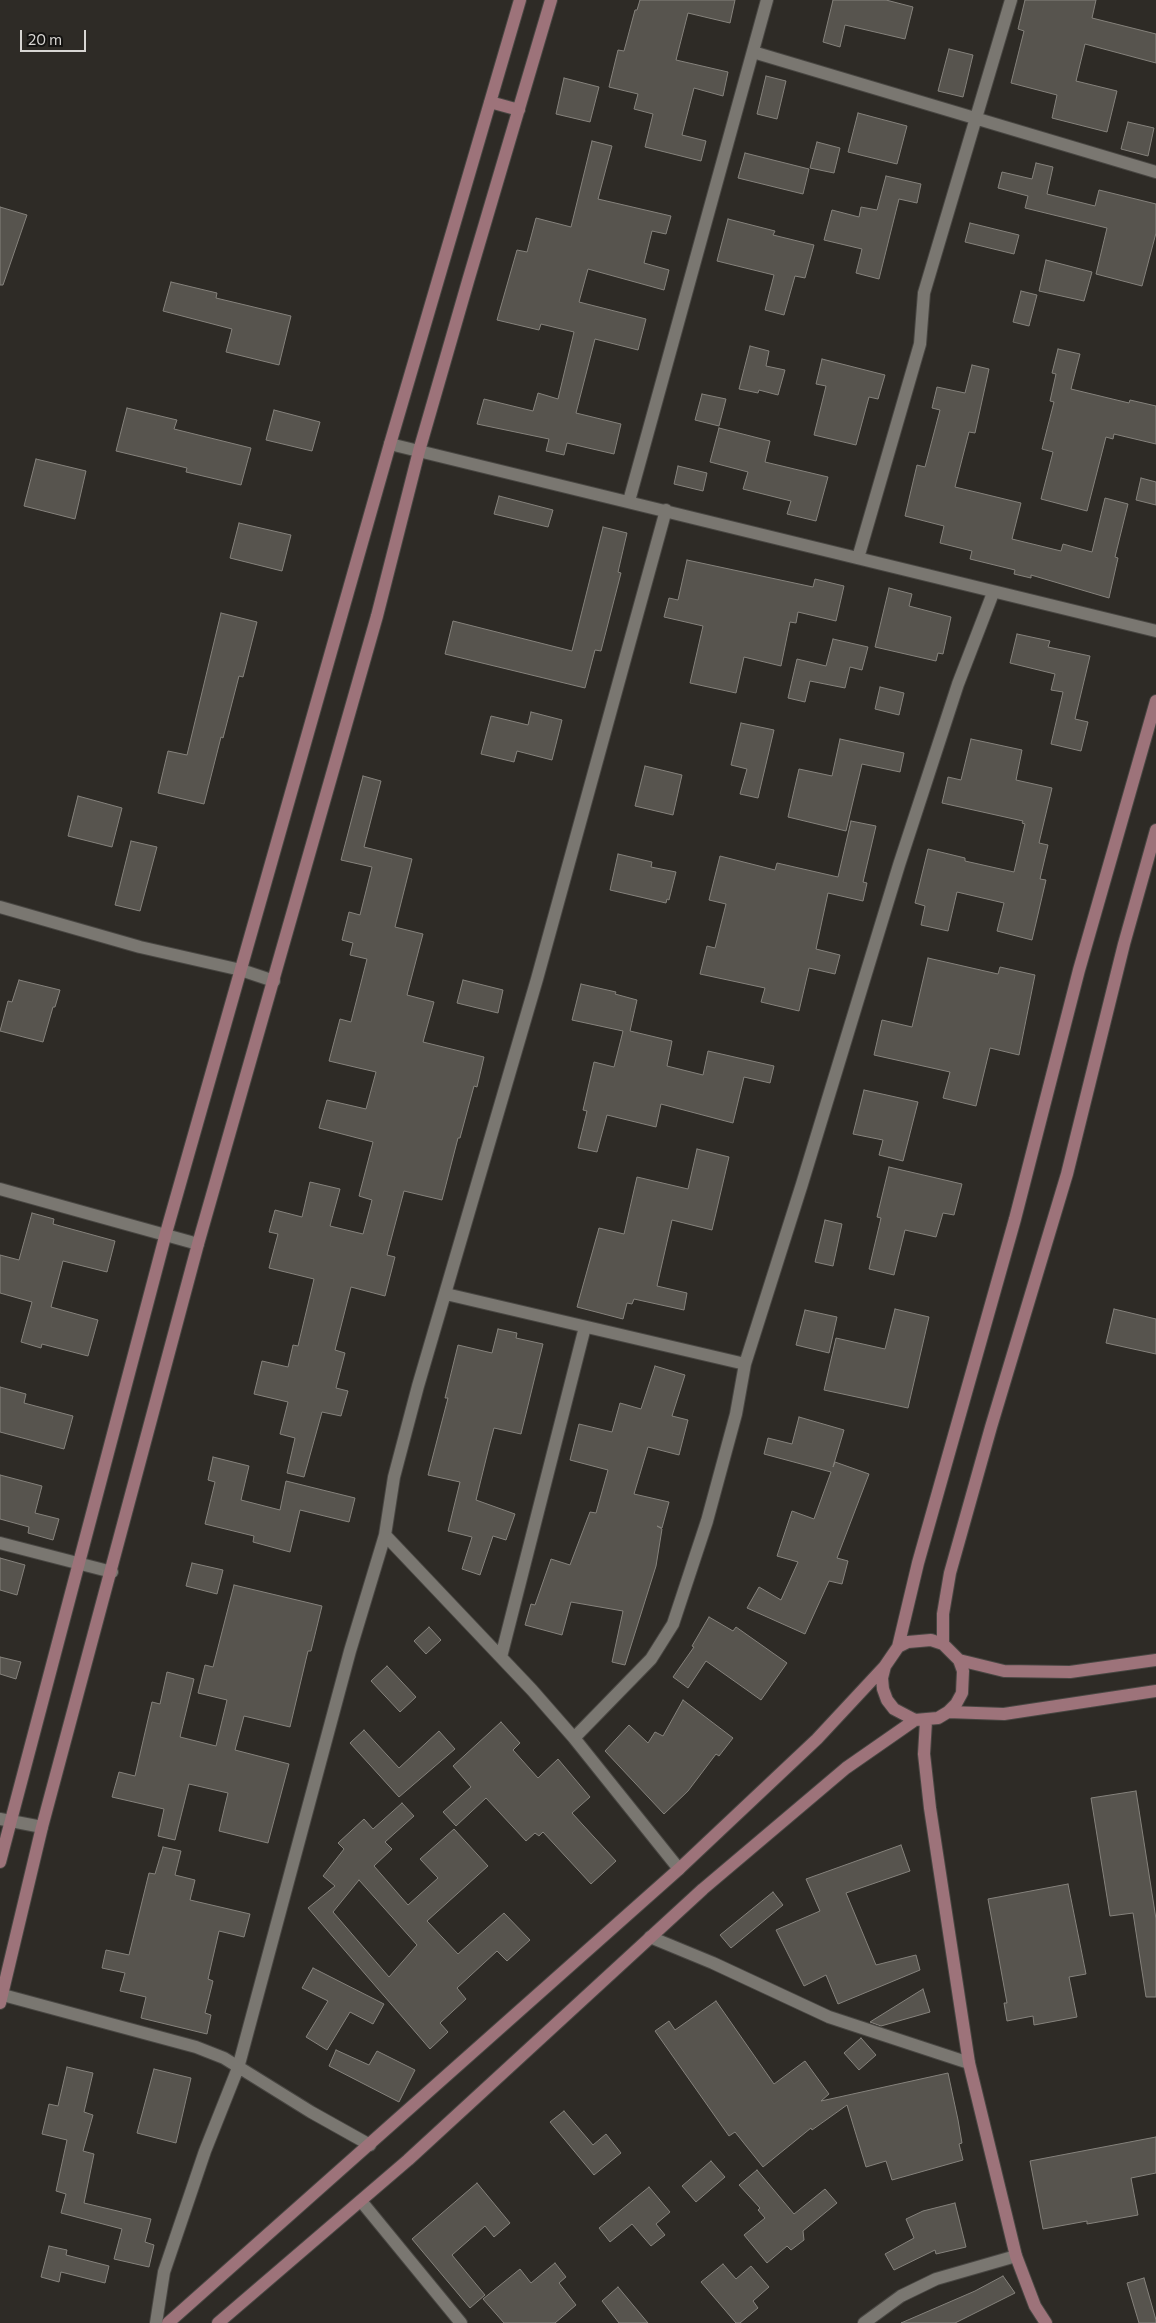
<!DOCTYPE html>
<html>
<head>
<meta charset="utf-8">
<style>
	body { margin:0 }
	#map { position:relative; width:1156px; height:2323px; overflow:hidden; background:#2e2b26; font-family:Commissioner,sans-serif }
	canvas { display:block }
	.scale { position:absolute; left:20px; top:30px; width:66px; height:22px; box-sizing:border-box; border:2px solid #d8d6d3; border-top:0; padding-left:6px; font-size:15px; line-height:18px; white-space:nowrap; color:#d8d6d3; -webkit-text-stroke:4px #151412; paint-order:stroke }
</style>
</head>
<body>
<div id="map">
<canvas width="1156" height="2323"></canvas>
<div class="scale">20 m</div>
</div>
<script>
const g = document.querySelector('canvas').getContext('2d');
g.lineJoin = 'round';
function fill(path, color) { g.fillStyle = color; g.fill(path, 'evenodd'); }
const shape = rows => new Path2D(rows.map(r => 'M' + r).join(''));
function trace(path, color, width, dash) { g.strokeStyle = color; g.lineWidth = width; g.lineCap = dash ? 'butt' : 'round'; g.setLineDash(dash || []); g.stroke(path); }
const building = shape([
	[640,0,735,0,730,23,688,13,676,60,728,72,723,96,694,88,682,135,706,141,701,161,645,147,653,114,634,109,638,94,609,87,618,50,624,51,635,10,637,10,640,0],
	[833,0,886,0,913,7,905,39,845,25,840,47,823,42,833,0],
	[1025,0,1096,0,1092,18,1156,34,1156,63,1085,44,1076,81,1117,91,1107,132,1052,118,1057,95,1011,83,1024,31,1018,29,1025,0],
	[949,49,973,55,963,97,938,91,949,49],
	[766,76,786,81,777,119,757,114,766,76],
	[564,78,599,87,590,122,556,114,564,78],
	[858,113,907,126,897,164,848,152,858,113],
	[1128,122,1154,128,1148,156,1121,149,1128,122],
	[592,141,612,146,598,199,671,216,666,234,652,231,644,263,669,270,664,290,588,269,579,302,646,319,638,350,595,339,576,413,621,424,614,454,567,443,564,455,546,451,549,439,477,424,484,399,533,411,538,393,558,399,574,332,541,324,539,330,497,320,517,250,527,252,536,218,571,227,592,141],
	[817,142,840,148,834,173,810,168,817,142],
	[745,153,809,169,803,194,738,178,745,153],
	[1036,163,1053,167,1047,194,1095,206,1099,190,1156,204,1156,233,1142,286,1096,274,1107,228,1025,208,1028,196,998,188,1002,172,1032,179,1036,163],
	[886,176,921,184,917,203,899,199,879,279,856,273,862,249,824,240,832,210,859,217,861,207,877,210,886,176],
	[0,207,27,215,3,285,0,285,0,207],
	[728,219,775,231,773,235,814,245,805,278,795,276,784,315,765,310,774,275,717,261,728,219],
	[970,223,1019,235,1014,254,965,242,970,223],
	[1046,260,1092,272,1084,301,1039,291,1046,260],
	[171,282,217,293,216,298,291,316,279,365,226,352,232,329,163,311,171,282],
	[1021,291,1037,295,1029,326,1013,322,1021,291],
	[750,346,769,351,766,366,785,370,778,395,759,390,758,393,739,389,750,346],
	[1058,349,1080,354,1071,389,1129,403,1130,400,1156,406,1156,444,1114,434,1113,439,1106,437,1087,511,1041,499,1053,452,1042,449,1054,402,1050,401,1056,374,1052,373,1058,349],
	[822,359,885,375,878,399,869,397,856,445,814,435,826,386,816,384,822,359],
	[972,365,989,369,975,433,969,432,955,487,1021,503,1012,539,1061,551,1063,544,1092,552,1105,498,1128,504,1115,557,1118,558,1109,598,1031,575,1031,578,1014,574,1015,570,970,559,972,551,940,543,944,526,905,516,917,465,925,467,940,410,932,408,937,387,965,393,972,365],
	[702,394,726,399,719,426,695,420,702,394],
	[127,408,177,420,174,429,251,448,241,485,186,472,187,468,116,451,127,408],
	[274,410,320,422,312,451,266,440,274,410],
	[719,428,770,441,765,462,828,477,816,521,787,514,791,501,743,489,748,472,710,462,719,428],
	[36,459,86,471,75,519,24,506,36,459],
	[678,466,707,473,703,491,674,484,678,466],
	[1141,478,1156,482,1156,505,1136,500,1141,478],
	[499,496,553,510,548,527,494,514,499,496],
	[239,523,291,535,282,571,230,558,239,523],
	[603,527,627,533,618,572,621,573,601,651,595,650,585,688,445,654,453,621,572,651,603,527],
	[687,560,813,587,815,579,844,586,836,621,798,612,796,623,790,622,781,666,744,657,736,693,690,683,703,626,664,617,669,598,678,600,687,560],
	[889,588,912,594,909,606,951,617,943,654,938,653,936,661,875,647,889,588],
	[221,613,257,622,243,677,239,676,223,738,221,737,204,804,158,793,168,751,187,755,221,613],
	[1017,634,1050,641,1048,647,1090,656,1075,719,1088,722,1081,751,1051,744,1063,692,1051,690,1055,674,1010,663,1017,634],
	[833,639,868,647,862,670,850,667,845,688,810,681,805,702,788,698,797,659,826,666,833,639],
	[880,687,904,693,899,715,875,709,880,687],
	[531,712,562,720,552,760,517,751,514,762,481,754,491,716,528,725,531,712],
	[741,723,774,730,758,798,740,794,747,769,731,765,741,723],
	[840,739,904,753,900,772,862,764,846,831,788,817,799,769,832,776,840,739],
	[971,739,1022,750,1016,780,1052,788,1039,843,1048,845,1040,879,1046,880,1032,940,997,931,1004,903,957,892,948,931,921,925,925,906,915,903,928,849,965,858,965,861,1014,872,1025,824,1022,823,1023,821,942,803,948,777,961,780,971,739],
	[645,766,682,775,673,815,635,806,645,766],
	[363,776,381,781,364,847,412,859,395,927,423,934,407,995,434,1002,423,1042,484,1057,477,1087,474,1086,460,1138,458,1138,442,1200,404,1191,387,1255,395,1257,385,1296,351,1287,335,1350,345,1353,336,1388,348,1391,341,1416,322,1412,304,1477,287,1473,295,1438,280,1434,288,1402,254,1394,262,1361,288,1367,293,1345,298,1346,314,1279,269,1268,278,1234,269,1232,275,1210,302,1217,310,1182,340,1189,330,1226,363,1234,372,1200,359,1196,373,1142,319,1128,327,1100,366,1109,376,1072,329,1061,340,1019,351,1022,367,959,350,955,353,943,342,940,349,912,360,915,372,867,341,860,363,776],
	[78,796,122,808,112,847,68,836,78,796],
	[851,821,876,826,863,882,867,883,863,901,828,893,816,949,840,955,835,974,809,968,799,1011,761,1002,765,988,700,974,707,946,715,948,726,904,709,900,720,856,775,870,777,863,838,877,851,821],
	[131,841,157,847,140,911,115,905,131,841],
	[618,854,652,862,651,867,676,872,669,900,667,899,666,903,610,890,618,854],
	[928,958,998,974,1000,967,1035,975,1019,1055,990,1048,976,1106,943,1098,950,1072,874,1055,882,1020,912,1027,928,958],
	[19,980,60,990,55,1007,53,1007,43,1042,0,1031,8,1001,12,1002,19,980],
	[463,980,503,990,498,1013,457,1003,463,980],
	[581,984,616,992,615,994,637,1000,630,1031,672,1041,667,1066,703,1075,708,1051,774,1066,770,1083,744,1077,733,1123,661,1104,656,1127,607,1115,597,1152,578,1148,587,1111,583,1110,594,1062,614,1067,623,1031,572,1020,581,984],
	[864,1090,918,1102,903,1161,879,1155,883,1140,853,1134,864,1090],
	[697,1149,729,1157,712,1230,672,1220,657,1286,687,1293,684,1310,634,1299,632,1304,627,1303,623,1319,577,1307,599,1228,624,1234,637,1177,688,1189,697,1149],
	[889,1167,962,1184,954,1215,943,1213,936,1237,905,1230,894,1275,869,1269,881,1218,877,1217,889,1167],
	[32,1213,54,1219,53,1224,115,1241,107,1272,63,1261,51,1307,98,1320,88,1356,42,1344,41,1348,21,1342,32,1302,0,1293,0,1255,19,1260,32,1213],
	[825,1220,842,1224,833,1266,815,1262,825,1220],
	[895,1309,929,1317,908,1408,824,1390,836,1338,885,1349,895,1309],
	[1114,1309,1156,1319,1156,1354,1106,1343,1114,1309],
	[805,1310,837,1317,829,1353,796,1345,805,1310],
	[498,1329,517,1333,516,1338,543,1344,521,1434,494,1428,489,1447,476,1500,515,1514,506,1540,493,1536,480,1575,462,1569,472,1537,448,1531,460,1482,428,1475,448,1398,445,1398,458,1345,492,1353,498,1329],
	[655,1366,685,1375,672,1416,688,1420,679,1455,648,1447,634,1494,669,1502,662,1528,657,1526,662,1529,656,1566,625,1665,612,1662,623,1611,571,1602,562,1635,525,1625,531,1604,535,1605,551,1559,570,1565,590,1512,596,1513,608,1470,570,1460,579,1424,612,1432,620,1403,641,1409,655,1366],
	[0,1387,26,1394,24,1403,73,1416,64,1449,0,1432,0,1387],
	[799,1417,844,1430,833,1467,835,1462,869,1474,837,1558,848,1561,842,1584,829,1581,805,1634,747,1608,759,1587,781,1600,798,1562,777,1556,792,1511,814,1519,831,1472,764,1454,768,1438,792,1444,799,1417],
	[213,1457,249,1466,241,1500,280,1510,286,1481,355,1498,349,1522,300,1510,290,1552,253,1542,254,1536,205,1524,215,1482,208,1480,213,1457],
	[0,1475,42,1486,35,1513,59,1519,53,1540,28,1533,29,1527,0,1519,0,1475],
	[0,1558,25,1565,17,1595,0,1590,0,1558],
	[192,1563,223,1570,217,1594,186,1586,192,1563],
	[234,1585,322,1606,311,1651,308,1651,290,1727,244,1716,235,1750,289,1764,268,1843,219,1831,228,1793,189,1784,175,1840,158,1836,164,1809,112,1797,119,1772,135,1776,152,1702,160,1704,167,1672,194,1679,180,1737,216,1746,227,1700,198,1693,205,1665,213,1667,234,1585],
	[709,1617,733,1631,736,1627,787,1663,761,1700,706,1661,688,1688,673,1677,694,1647,692,1646,709,1617],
	[429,1627,441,1640,426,1654,414,1641,429,1627],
	[0,1657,21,1662,16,1679,0,1674,0,1657],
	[387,1666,416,1697,400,1712,371,1681,387,1666],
	[683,1700,733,1738,719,1756,716,1754,688,1791,664,1814,605,1751,629,1725,648,1743,655,1732,663,1736,683,1700],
	[501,1722,520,1743,513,1750,538,1778,558,1759,590,1797,572,1813,616,1861,591,1884,543,1832,539,1836,535,1833,526,1841,486,1798,456,1826,443,1812,471,1787,453,1766,501,1722],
	[364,1730,399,1768,439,1731,455,1749,399,1797,350,1743,364,1730],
	[1136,1791,1156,1919,1156,1997,1146,1997,1133,1913,1110,1916,1091,1798,1136,1791],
	[402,1803,414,1816,385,1842,392,1849,374,1866,408,1905,438,1878,420,1859,454,1829,488,1866,427,1921,458,1954,504,1913,530,1940,507,1961,497,1951,457,1988,466,1999,440,2023,448,2032,430,2049,308,1908,335,1886,323,1876,344,1849,338,1843,364,1819,373,1829,402,1803],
	[359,1880,417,1945,389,1977,333,1912,359,1880],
	[901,1845,910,1871,846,1893,876,1965,916,1955,920,1970,838,2004,826,1975,804,1986,776,1930,820,1911,806,1879,901,1845],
	[163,1847,181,1851,175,1875,195,1880,190,1900,250,1914,244,1937,219,1931,208,1979,213,1981,205,2013,211,2015,207,2034,141,2018,146,1997,120,1991,125,1973,102,1968,106,1950,129,1955,149,1873,155,1874,163,1847],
	[1068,1884,1086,1974,1069,1977,1077,2017,1034,2025,1033,2016,1007,2021,1004,2003,1007,2003,988,1899,1068,1884],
	[773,1892,783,1905,731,1948,720,1935,773,1892],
	[313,1968,384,2004,373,2024,350,2012,327,2050,306,2037,328,2001,302,1988,313,1968],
	[923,1989,930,2012,881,2026,870,2022,923,1989],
	[716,2001,774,2084,805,2061,829,2094,821,2101,948,2073,958,2120,962,2143,959,2144,963,2160,892,2180,886,2161,866,2167,847,2105,812,2130,811,2128,763,2167,735,2132,729,2136,655,2031,669,2021,675,2030,716,2001],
	[861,2038,876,2055,859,2070,844,2053,861,2038],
	[336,2050,369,2065,377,2051,415,2070,399,2102,329,2066,336,2050],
	[67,2067,93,2073,84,2112,93,2115,83,2151,94,2154,84,2203,151,2219,145,2242,154,2245,149,2267,114,2259,122,2229,61,2213,66,2194,56,2191,67,2140,42,2134,49,2104,58,2106,67,2067],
	[154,2069,191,2078,176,2143,137,2133,154,2069],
	[564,2111,593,2145,606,2134,621,2153,594,2175,550,2122,564,2111],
	[1156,2137,1156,2173,1131,2178,1138,2215,1087,2224,1087,2221,1043,2229,1030,2161,1156,2137],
	[711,2161,725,2177,696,2202,682,2186,711,2161],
	[757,2170,794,2214,825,2189,837,2203,803,2231,804,2240,791,2250,787,2246,767,2263,744,2235,765,2218,758,2210,760,2208,739,2185,757,2170],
	[477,2183,510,2223,494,2237,485,2226,452,2255,485,2295,470,2308,412,2239,477,2183],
	[649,2187,670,2212,656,2224,665,2235,651,2246,632,2224,610,2242,599,2228,649,2187],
	[955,2203,966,2247,936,2254,935,2250,894,2270,885,2254,914,2238,906,2219,923,2211,955,2203],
	[49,2246,67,2250,66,2255,109,2266,105,2283,61,2272,59,2282,41,2277,49,2246],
	[555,2263,566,2277,559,2283,576,2305,555,2323,504,2323,483,2299,520,2269,531,2283,555,2263],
	[723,2264,736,2279,751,2266,769,2287,753,2301,758,2308,740,2323,736,2323,701,2282,723,2264],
	[1003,2276,1015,2293,955,2323,901,2323,975,2291,1003,2276],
	[1144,2278,1156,2320,1156,2323,1139,2323,1127,2283,1144,2278],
	[618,2287,648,2323,619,2323,602,2301,618,2287]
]);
const street = shape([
	[753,52,1156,172],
	[390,444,1156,631],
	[629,501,767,0],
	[858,558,920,344,924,293,1011,0],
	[0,907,140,947,241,970,274,981],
	[0,1189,198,1244],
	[446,1294,745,1364],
	[385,1535,532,1690,574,1738,679,1869],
	[0,1543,112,1572],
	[501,1657,585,1327],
	[574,1738,651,1659,673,1624,707,1521,736,1414,745,1364,802,1184,899,865,958,684,993,593],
	[0,1819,42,1827],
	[650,1937,713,1963,829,2017,969,2063],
	[3,1995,196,2047,224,2058,311,2112,370,2145],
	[361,2201,461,2323],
	[156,2323,164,2272,205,2151,238,2068,350,1651,385,1535,394,1477,418,1386,537,979,666,510],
	[864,2323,901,2296,936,2279,1016,2256]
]);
const secondary = shape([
	[490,102,519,110],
	[943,1644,943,1614,950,1573,991,1427,1067,1174,1124,944,1156,830],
	[898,1647,918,1563,1015,1219,1079,970,1156,701],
	[959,1660,1004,1671,1070,1672,1156,1660],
	[948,1712,956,1704,962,1693,963,1671,959,1660,943,1644,931,1640,908,1642,898,1647,885,1666,882,1678,883,1689,887,1700,894,1709,915,1720,938,1718,948,1712,1004,1714,1156,1691],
	[926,1721,924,1754,930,1808,969,2063,1016,2256,1035,2306,1046,2323],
	[0,1862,166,1233,390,444,520,0],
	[0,2003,42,1827,198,1244,377,616,419,451,468,281,551,0],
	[168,2323,679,1869,817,1739,885,1666],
	[218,2323,408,2160,703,1889,846,1768,915,1720]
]);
fill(building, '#57544e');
trace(building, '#85827c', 1);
trace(street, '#484642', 14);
trace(secondary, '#484642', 14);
trace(street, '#7a7771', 12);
trace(secondary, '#9d737a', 12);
</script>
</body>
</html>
